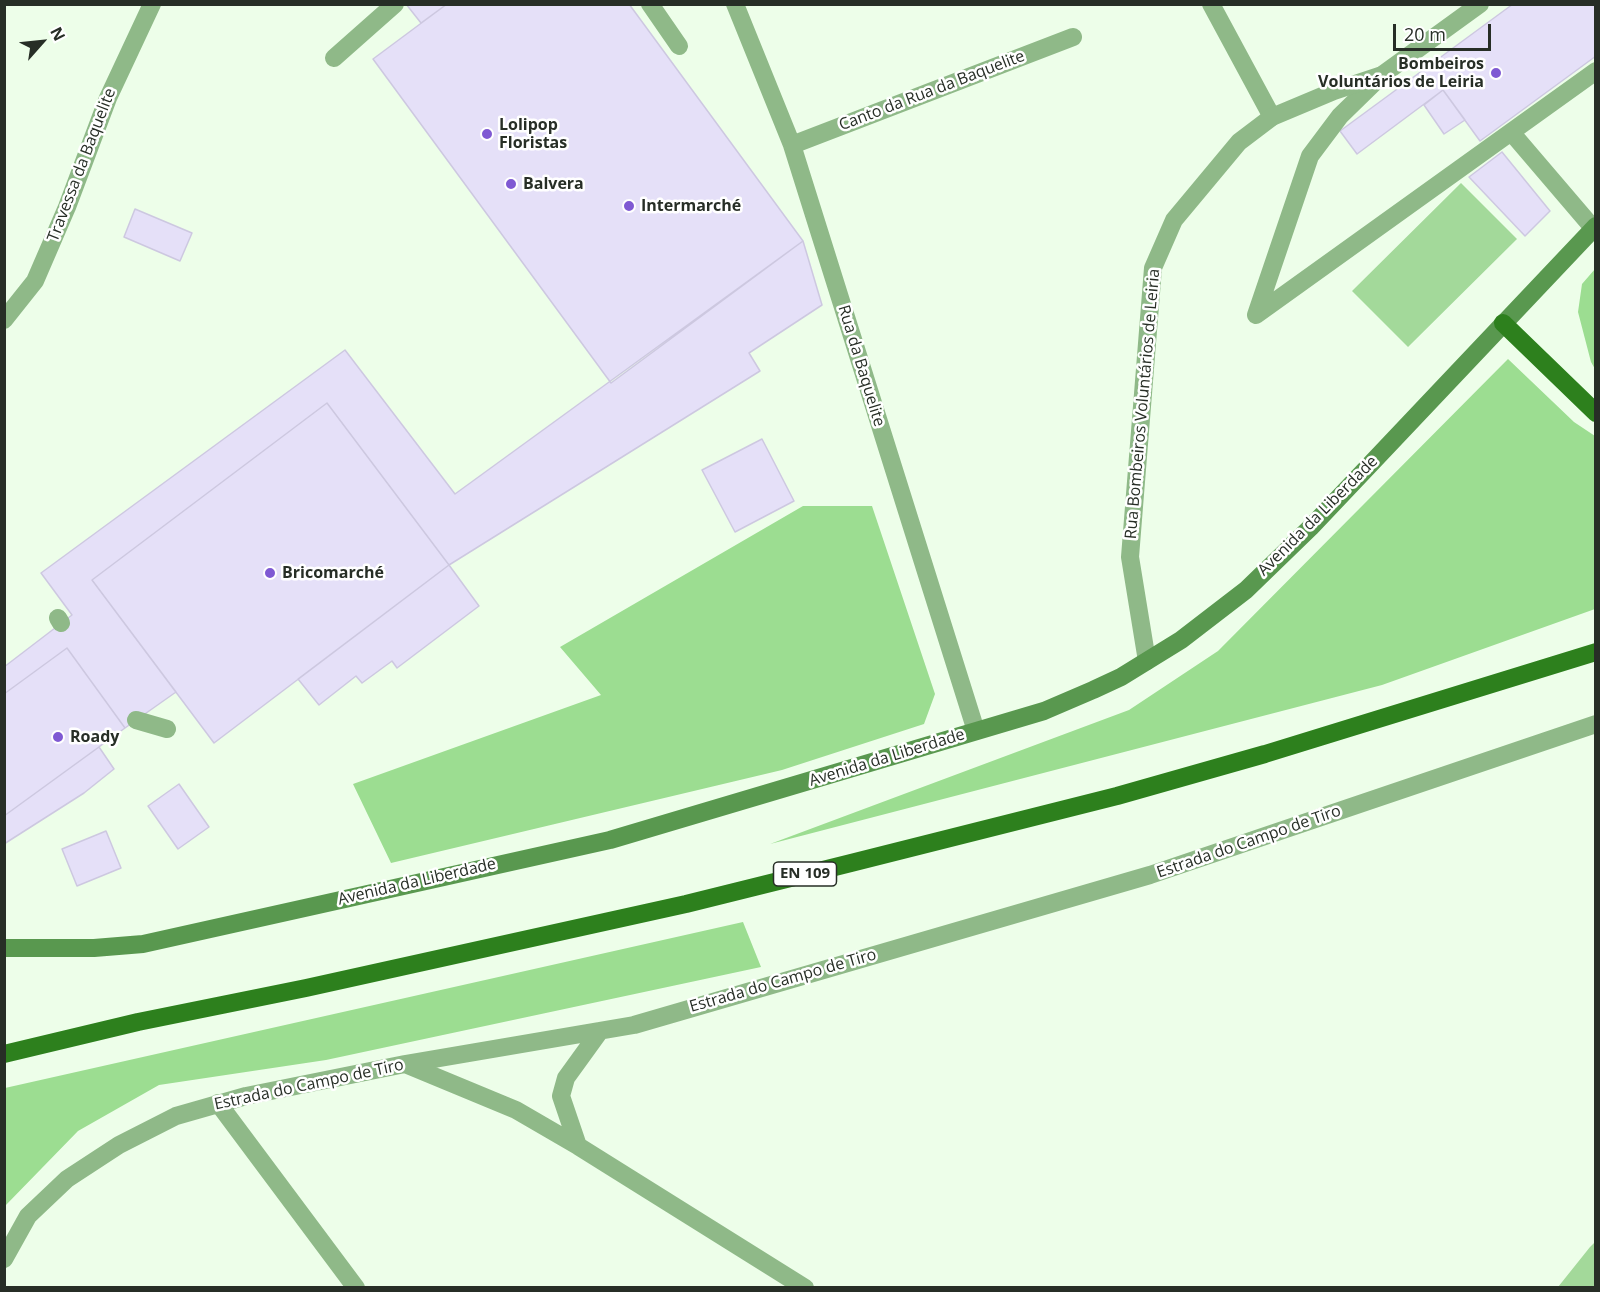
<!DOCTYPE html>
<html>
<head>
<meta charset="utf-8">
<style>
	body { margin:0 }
	#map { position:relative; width:1600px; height:1292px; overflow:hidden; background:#edfee9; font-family:"Open Sans",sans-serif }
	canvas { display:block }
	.frame { position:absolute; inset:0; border:6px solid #272e26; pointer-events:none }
	.north { position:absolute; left:12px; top:12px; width:60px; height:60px; -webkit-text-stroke:4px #fff; paint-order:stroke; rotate:63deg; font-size:16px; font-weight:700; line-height:24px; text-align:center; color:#272e26 }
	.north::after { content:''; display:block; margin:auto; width:21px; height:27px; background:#272e26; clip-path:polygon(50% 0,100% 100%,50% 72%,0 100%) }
	.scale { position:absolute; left:1393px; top:24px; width:98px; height:27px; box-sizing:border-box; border:3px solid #272e26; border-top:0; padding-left:8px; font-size:18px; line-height:21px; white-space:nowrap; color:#272e26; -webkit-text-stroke:4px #fff; paint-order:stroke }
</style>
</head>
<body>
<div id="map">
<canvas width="1600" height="1292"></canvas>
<div class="frame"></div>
<div class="north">N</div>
<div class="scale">20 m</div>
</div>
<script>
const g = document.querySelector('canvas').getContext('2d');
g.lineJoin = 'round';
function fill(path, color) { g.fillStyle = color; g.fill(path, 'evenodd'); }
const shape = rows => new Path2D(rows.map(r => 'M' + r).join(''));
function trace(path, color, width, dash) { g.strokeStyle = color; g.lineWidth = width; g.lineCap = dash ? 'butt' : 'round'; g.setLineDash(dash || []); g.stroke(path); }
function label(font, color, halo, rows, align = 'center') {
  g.font = font + ' "Open Sans",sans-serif'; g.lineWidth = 5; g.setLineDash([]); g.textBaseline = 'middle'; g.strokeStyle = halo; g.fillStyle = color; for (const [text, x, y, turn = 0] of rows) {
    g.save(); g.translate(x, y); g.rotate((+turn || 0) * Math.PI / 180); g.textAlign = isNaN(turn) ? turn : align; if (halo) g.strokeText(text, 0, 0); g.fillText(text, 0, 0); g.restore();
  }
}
const green = shape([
	[1461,183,1517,239,1408,347,1352,291],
	[1595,1242,1595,1287,1558,1287,1590,1247]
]);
const forest = shape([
	[1595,269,1595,369,1591,362,1578,312,1582,284],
	[1508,359,1574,422,1595,436,1595,609,1382,685,770,844,1129,710,1218,651],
	[803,506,872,506,935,694,924,724,782,770,391,863,353,784,601,695,560,647],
	[743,922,761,967,326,1060,159,1085,78,1131,5,1206,5,1088]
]);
const building = shape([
	[406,4,447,4,421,23,406,4],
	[447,4,629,4,803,241,611,383,373,59,447,4],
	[1513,4,1596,4,1596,56,1480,141,1443,90,1357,154,1340,131,1513,4],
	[1443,90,1465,120,1444,134,1424,105,1443,90],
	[1502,152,1550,211,1525,236,1469,177,1502,152],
	[135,209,192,233,180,261,124,237,135,209],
	[803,241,822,305,749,353,760,371,449,565,327,403,92,580,176,692,125,728,67,648,4,694,4,667,72,615,41,573,345,350,455,494,803,241],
	[327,403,449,565,214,743,92,580,327,403],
	[762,439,794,501,735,532,702,470,762,439],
	[449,565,479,606,397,668,392,661,362,683,356,676,319,705,298,679,449,565],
	[67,648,125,728,4,816,4,694,67,648],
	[99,747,114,769,84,793,4,844,4,816,99,747],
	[179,784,209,827,178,849,148,806,179,784],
	[106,831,121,868,77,886,62,849,106,831]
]);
const lane = shape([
	[650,4,679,46],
	[1211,4,1272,117],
	[334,58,395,4],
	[1382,75,1340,116,1310,156,1256,315,1596,71],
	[1511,132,1593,228],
	[58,618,61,623],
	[136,720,167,729]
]);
const street = shape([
	[735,4,792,145,976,731],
	[792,145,1073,37],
	[4,320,35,281,67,207,108,98,152,4],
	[1147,661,1130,557,1153,268,1174,220,1239,142,1272,117,1334,91,1382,75,1480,4],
	[405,1064,516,1110,578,1146,805,1288],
	[218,1103,356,1288],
	[578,1146,561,1096,566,1078,600,1031],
	[4,1259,28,1216,67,1179,119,1145,176,1116,246,1096,405,1064,634,1025,1150,875,1596,724]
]);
const secondary = shape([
	[4,948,94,948,143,944,610,840,1044,711,1093,690,1121,677,1181,640,1246,590,1311,527,1596,226]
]);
const primary = shape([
	[1503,323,1596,413],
	[4,1054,138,1022,306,988,686,904,851,863,1117,796,1265,754,1596,652]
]);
const markers = [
	[1496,73,6,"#7f59d3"],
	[487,134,6,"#7f59d3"],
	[511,184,6,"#7f59d3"],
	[629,206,6,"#7f59d3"],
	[270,573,6,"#7f59d3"],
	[58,737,6,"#7f59d3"]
];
const shields = [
	[805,874,63]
];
const shieldNames = [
	["EN 109",805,874]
];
const poiNames = [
	["Bombeiros",1484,64,"right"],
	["Voluntários de Leiria",1484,82,"right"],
	["Lolipop",499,125],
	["Floristas",499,143],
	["Balvera",523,184],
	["Intermarché",641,206],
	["Bricomarché",282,573],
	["Roady",70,737]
];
const streetNames = [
	["Canto da Rua da Baquelite",932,91,-21],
	["Travessa da Baquelite",82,165,-69],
	["Rua da Baquelite",861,366,73],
	["Rua Bombeiros Voluntários de Leiria",1143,404,-85],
	["Avenida da Liberdade",1318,516,-45],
	["Avenida da Liberdade",887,758,-17],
	["Estrada do Campo de Tiro",1249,842,-19],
	["Avenida da Liberdade",417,882,-13],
	["Estrada do Campo de Tiro",783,981,-16],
	["Estrada do Campo de Tiro",309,1085,-12]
];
fill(green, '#a3d99a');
fill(forest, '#9cdd91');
fill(building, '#e5e0f8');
trace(building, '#cdc8e0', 1.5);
trace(lane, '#8fb988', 18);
trace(street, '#8fb988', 18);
trace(secondary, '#59984f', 18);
trace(primary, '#2d801d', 18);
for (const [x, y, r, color] of markers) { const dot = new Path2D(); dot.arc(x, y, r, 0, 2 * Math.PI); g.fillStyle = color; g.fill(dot); trace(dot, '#fff', 2); }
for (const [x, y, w] of shields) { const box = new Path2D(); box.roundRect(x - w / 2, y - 12, w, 24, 4.5); g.fillStyle = '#fff'; g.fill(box); trace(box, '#272e26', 1.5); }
label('bold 15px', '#272e26', null, shieldNames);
label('bold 16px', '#272e26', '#fff', poiNames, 'left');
label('16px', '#272e26', '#fff', streetNames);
</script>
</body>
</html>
